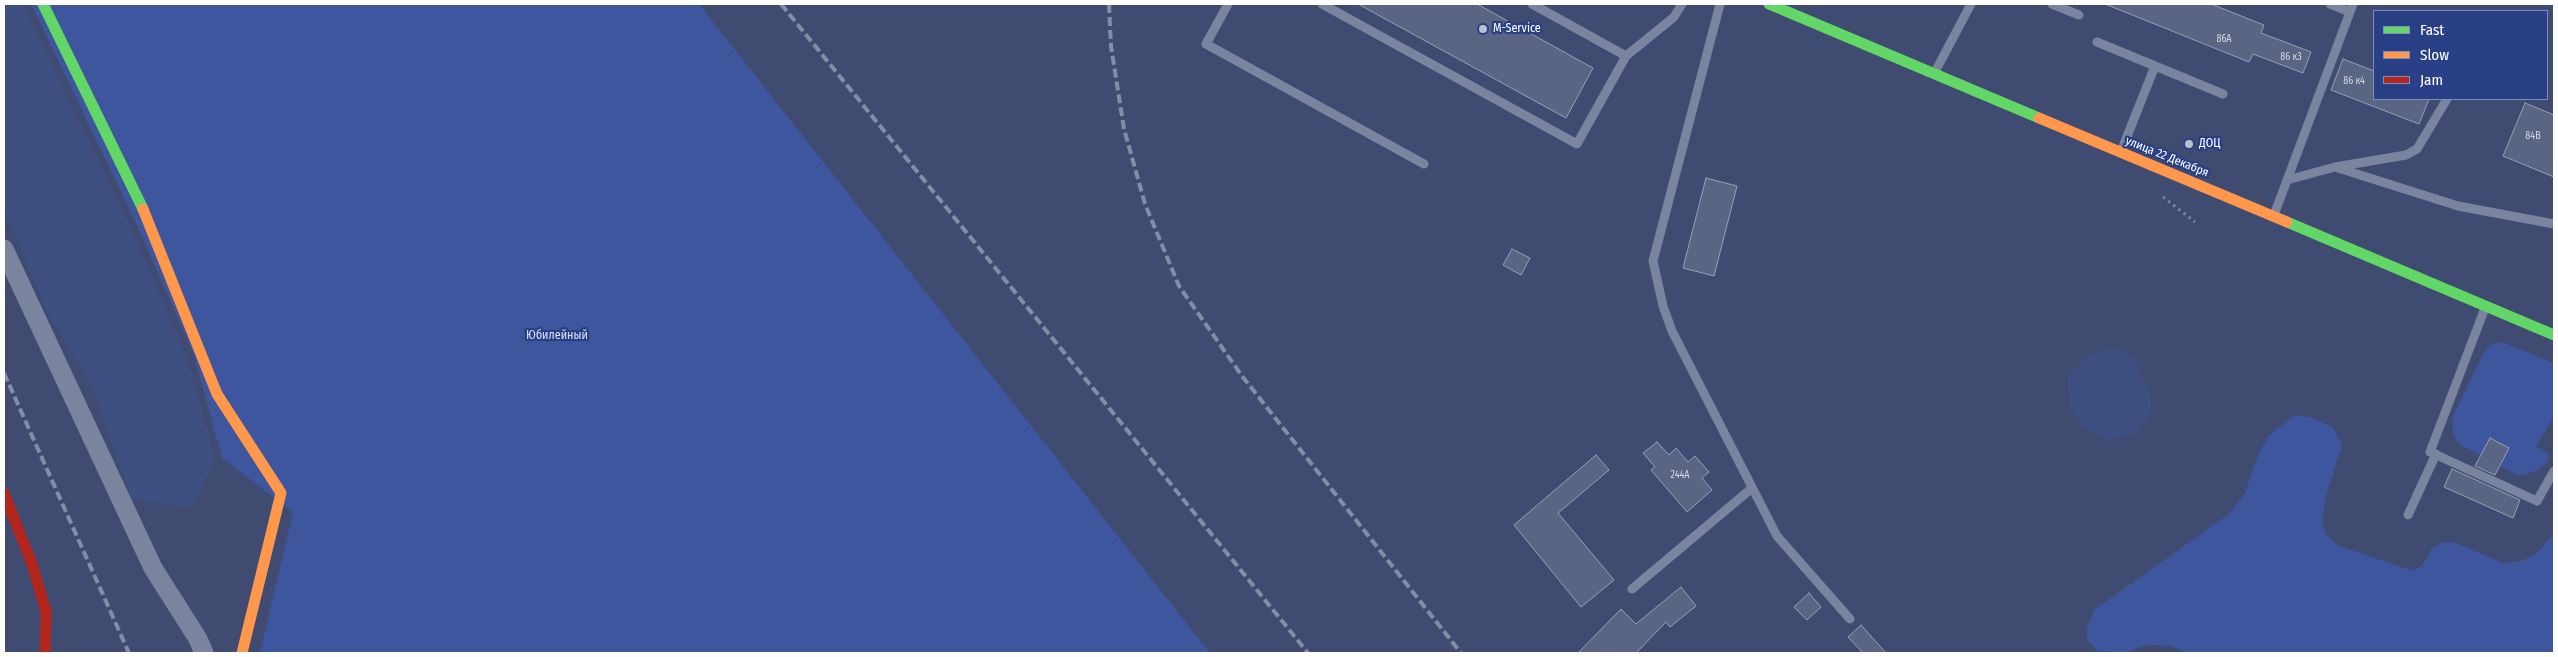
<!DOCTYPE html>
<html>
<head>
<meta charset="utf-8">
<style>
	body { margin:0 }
	#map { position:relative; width:2558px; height:657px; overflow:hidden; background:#3f4b71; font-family:"Fira Sans Condensed",sans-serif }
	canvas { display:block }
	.frame { position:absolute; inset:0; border:5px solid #fff; pointer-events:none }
	.legend { position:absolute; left:2373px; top:10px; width:175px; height:90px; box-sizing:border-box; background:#294087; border:1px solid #7f8cb7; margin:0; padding:6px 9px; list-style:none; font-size:15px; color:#fff }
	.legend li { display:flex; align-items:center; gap:10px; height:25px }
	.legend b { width:25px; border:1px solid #7f8cb7 }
</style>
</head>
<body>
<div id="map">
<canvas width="2558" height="657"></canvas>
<div class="frame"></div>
<ul class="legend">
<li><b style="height:6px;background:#63d668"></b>Fast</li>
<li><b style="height:6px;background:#ff974d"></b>Slow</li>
<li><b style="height:6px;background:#b3261e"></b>Jam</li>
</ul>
</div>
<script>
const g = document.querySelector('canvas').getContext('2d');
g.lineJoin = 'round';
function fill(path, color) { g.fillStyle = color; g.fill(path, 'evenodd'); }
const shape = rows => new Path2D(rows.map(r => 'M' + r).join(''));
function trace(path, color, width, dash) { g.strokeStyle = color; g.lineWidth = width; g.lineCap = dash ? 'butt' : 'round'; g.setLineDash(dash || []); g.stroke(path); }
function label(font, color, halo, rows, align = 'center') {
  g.font = font + ' "Fira Sans Condensed",sans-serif'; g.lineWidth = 4.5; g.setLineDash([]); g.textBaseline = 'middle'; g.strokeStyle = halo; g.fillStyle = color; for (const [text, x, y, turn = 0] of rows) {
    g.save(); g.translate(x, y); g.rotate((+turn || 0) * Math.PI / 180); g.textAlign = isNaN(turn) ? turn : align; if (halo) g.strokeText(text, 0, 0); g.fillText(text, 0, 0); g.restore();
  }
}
const green = shape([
	[31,4,699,4,1210,653,260,653,293,512,222,458,194,355,137,225],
	[2502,342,2554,363,2554,417,2536,446,2548,454,2548,461,2537,470,2525,475,2517,475,2472,451,2458,443,2453,433,2453,417,2484,352,2490,345],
	[2295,415,2314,418,2333,428,2342,445,2326,496,2322,524,2326,535,2337,545,2413,571,2423,565,2432,548,2444,542,2456,543,2503,563,2521,561,2535,555,2554,534,2554,649,2550,653,2188,653,2170,646,2151,645,2139,647,2129,653,2098,651,2087,640,2087,627,2094,610,2229,514,2245,493,2258,455,2269,435]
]);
const water = shape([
	[4,4,23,4,131,228,187,358,215,457,193,508,132,499,89,381,48,314,4,209],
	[2112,349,2125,352,2135,358,2151,397,2151,413,2138,432,2110,440,2082,427,2070,405,2067,376,2089,355]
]);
const building = shape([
	[1358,4,1477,4,1593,68,1566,118,1358,4],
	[2105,4,2211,4,2264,25,2261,33,2311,52,2303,73,2253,54,2249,62,2105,4],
	[2343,59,2374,71,2374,99,2429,99,2419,124,2331,90,2343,59],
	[2525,103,2554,115,2554,177,2503,156,2525,103],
	[1706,178,1737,186,1714,276,1683,268,1706,178],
	[1512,249,1530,258,1521,275,1503,265,1512,249],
	[2490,438,2509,448,2495,475,2475,466,2490,438],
	[1657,442,1669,455,1676,448,1688,462,1695,456,1709,472,1702,478,1712,490,1687,512,1651,470,1655,467,1643,453,1657,442],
	[1596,455,1609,470,1558,513,1614,580,1581,607,1514,525,1596,455],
	[2452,469,2520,500,2513,518,2444,487,2452,469],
	[1681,587,1696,606,1670,627,1666,622,1636,653,1578,653,1621,609,1636,624,1681,587],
	[1809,593,1821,607,1807,620,1794,607,1809,593],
	[1861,625,1886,653,1863,653,1848,637,1861,625]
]);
const path = shape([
	[2163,197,2195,222]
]);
const lane = shape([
	[1228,4,1206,44,1424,164],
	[1322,4,1577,144,1626,56,1674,17,1682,4],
	[1532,4,1626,56],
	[1720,4,1653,261,1663,306,1672,331,1777,536,1850,619],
	[2052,4,2079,15],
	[2330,4,2350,12],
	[2097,42,2223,94],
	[1936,70,1971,4],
	[2122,149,2155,66],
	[2335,167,2458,206,2554,224],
	[2287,180,2335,167,2406,155,2417,149,2447,99],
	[2274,215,2353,4],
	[2485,308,2430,452,2537,501,2554,471],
	[2408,515,2436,454],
	[1632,589,1752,488]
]);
const street = shape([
	[4,249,153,568,198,639,204,653]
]);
const fast = shape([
	[43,4,143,209],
	[1769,4,2039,118],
	[2287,222,2554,335]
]);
const slow = shape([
	[2039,118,2287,222],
	[143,209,217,394,281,493,242,653]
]);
const jam = shape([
	[4,493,33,567,46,612,45,653]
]);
const rail = shape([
	[781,4,1308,653],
	[1109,4,1111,46,1124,129,1145,204,1179,286,1242,376,1461,653],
	[4,373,129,653]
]);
const markers = [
	[1483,29,5,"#bcc0cd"],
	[2189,144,5,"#bcc0cd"]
];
const numberNames = [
	["86А",2224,39],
	["86 к3",2291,57],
	["86 к4",2354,81],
	["84В",2533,136],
	["244А",1680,475]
];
const poiNames = [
	["M-Service",1493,29],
	["ДОЦ",2199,144]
];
const streetNames = [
	["улица 22 Декабря",2167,157,22]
];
const parkNames = [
	["Юбилейный",557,336]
];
fill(green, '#3e569d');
fill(water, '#3e4f81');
fill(building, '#5a6483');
trace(building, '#99a0b5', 1);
trace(path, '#7b849f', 3, [2.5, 4]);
trace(lane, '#7b849f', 9);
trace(street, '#7b849f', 19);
trace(fast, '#63d668', 11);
trace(slow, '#ff974d', 11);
trace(jam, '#b3261e', 11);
trace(rail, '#858da5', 4, [9, 4]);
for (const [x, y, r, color] of markers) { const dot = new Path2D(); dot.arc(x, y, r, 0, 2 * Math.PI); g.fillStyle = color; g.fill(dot); trace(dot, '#294087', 2); }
label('10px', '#d6d8e0', null, numberNames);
label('12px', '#fff', '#294087', poiNames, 'left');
label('12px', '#fff', '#294087', streetNames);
label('12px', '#d9e1f7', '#294087', parkNames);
</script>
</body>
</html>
